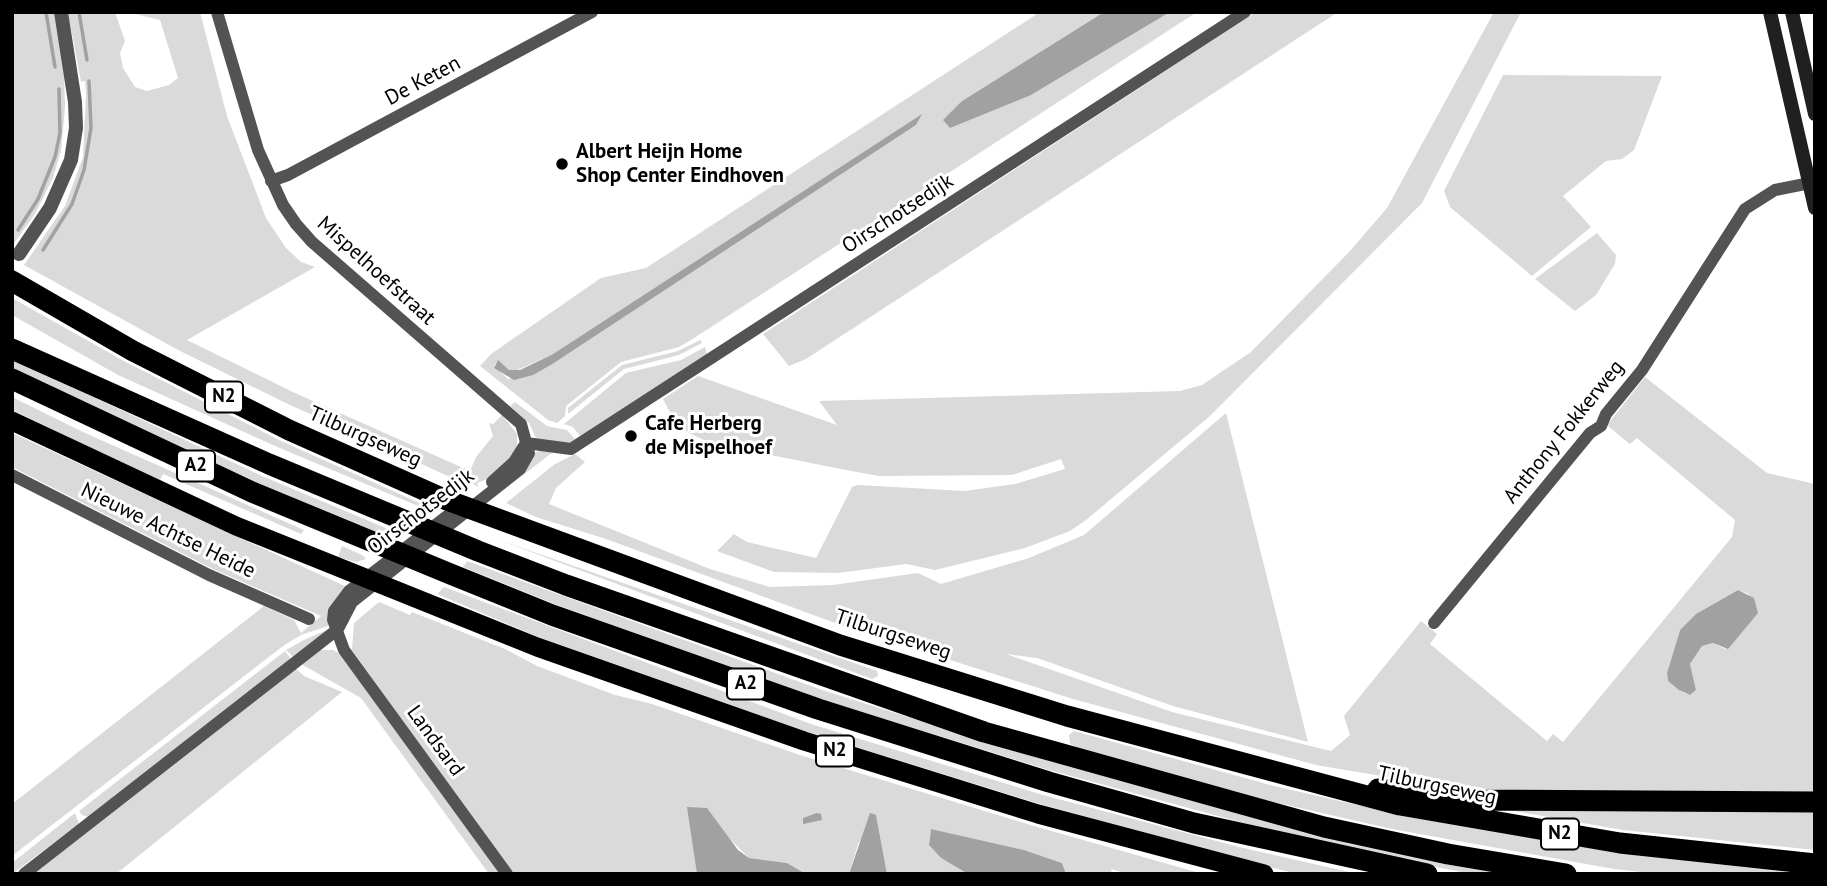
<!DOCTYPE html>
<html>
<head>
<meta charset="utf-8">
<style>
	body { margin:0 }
	#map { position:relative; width:1827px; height:886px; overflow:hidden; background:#fff; font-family:"PT Sans",sans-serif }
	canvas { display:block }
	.frame { position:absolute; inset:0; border:14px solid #000; pointer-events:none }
</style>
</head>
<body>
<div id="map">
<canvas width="1827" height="886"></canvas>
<div class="frame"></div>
</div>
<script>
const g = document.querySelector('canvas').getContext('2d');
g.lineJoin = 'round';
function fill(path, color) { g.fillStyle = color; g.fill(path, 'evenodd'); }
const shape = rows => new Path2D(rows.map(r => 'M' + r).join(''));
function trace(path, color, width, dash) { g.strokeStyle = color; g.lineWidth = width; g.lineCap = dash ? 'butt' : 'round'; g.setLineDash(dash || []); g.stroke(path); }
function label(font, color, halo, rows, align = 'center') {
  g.font = font + ' "PT Sans",sans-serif'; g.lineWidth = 6; g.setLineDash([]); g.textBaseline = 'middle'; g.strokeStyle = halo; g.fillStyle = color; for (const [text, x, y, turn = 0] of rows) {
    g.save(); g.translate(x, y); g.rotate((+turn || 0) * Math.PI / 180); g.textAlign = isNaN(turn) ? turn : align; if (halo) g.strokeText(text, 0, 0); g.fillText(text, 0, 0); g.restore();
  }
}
const green = shape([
	[12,12,55,12,64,72,65,108,61,151,53,178,35,214,12,246],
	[68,12,115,12,125,41,120,53,123,68,135,87,147,91,169,85,178,78,160,20,127,12,200,12,227,116,266,218,286,248,301,262,315,267,187,340,295,393,470,471,476,457,493,436,489,423,493,424,502,415,517,434,517,451,492,477,477,483,479,487,461,479,459,481,290,405,180,351,24,265,65,206,83,157,86,93,85,81,81,82],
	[1040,12,1104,12,962,101,1031,95,1170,12,1197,12,691,340,679,347,621,362,566,406,565,416,557,423,548,420,480,366,491,354,601,278,646,268],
	[921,115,916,125,554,363,508,379,494,366,498,361,509,370,515,371,553,354],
	[1256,12,1338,12,806,359,789,366,763,334],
	[1494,12,1521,12,1422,203,1210,416,1086,520,1070,531,1025,548,935,570,906,564,838,573,774,572,717,551,734,534,747,542,816,558,852,487,858,485,964,491,1015,484,1065,469,1061,459,1012,475,879,476,846,470,710,443,689,433,674,420,663,399,698,376,837,425,819,401,1180,391,1202,385,1251,352,1350,251,1387,208],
	[1503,75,1662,76,1634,150,1622,159,1606,161,1563,196,1591,227,1532,276,1450,207,1444,191],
	[1597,233,1616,255,1615,264,1596,295,1575,311,1535,279],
	[12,298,124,361,279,440,433,509,430,511,275,446,118,375,12,315],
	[700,340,702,343,679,355,624,369,568,414,568,408,622,365,678,351],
	[705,347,707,354,580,436,573,427,564,424,626,373,681,360],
	[12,359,262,476,400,534,394,539,258,483,12,369],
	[1645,377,1767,473,1815,484,1815,797,1516,791,1441,786,1316,765,1073,699,846,627,606,539,536,517,506,503,555,464,575,454,585,462,556,488,549,504,710,569,770,587,833,585,918,573,941,584,1029,558,1084,535,1226,413,1308,742,1173,706,1037,658,1006,654,1172,712,1331,751,1350,735,1344,716,1421,621,1437,634,1430,644,1547,741,1553,734,1563,742,1732,537,1735,520,1637,438,1630,444,1609,427,1608,424],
	[1738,590,1749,594,1725,649,1713,643,1702,646,1690,664,1696,690,1690,695,1684,693,1668,681,1667,673,1680,630,1696,614],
	[12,397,85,433,304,530,301,534,163,474,160,480,80,443,12,410],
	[515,402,547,426,567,430,575,439,568,444,537,440,529,423,510,406],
	[12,433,347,587,329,616,328,626,301,635,283,646,12,856,12,804,264,606,294,620,301,633,321,616,213,569,12,467],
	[542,450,553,452,456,527,536,452],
	[496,539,877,671,878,676,872,679],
	[342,546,362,555,366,559,356,562,338,557],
	[467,561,822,690,1052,762,1256,818,1521,874,1472,874,1385,857,1251,825,1049,770,820,699,557,605,463,567],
	[444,587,811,724,1043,795,1239,847,1358,874,1298,874,1233,858,1040,804,807,732,541,638,437,594],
	[379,602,410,615,412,612,505,649,537,666,615,695,652,704,800,755,1034,826,1203,874,1128,874,1111,869,1112,874,1066,874,1062,863,1024,850,931,829,929,845,941,858,968,874,887,874,876,815,858,844,849,874,806,874,787,863,749,858,731,840,688,807,697,874,512,874,352,650,354,623],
	[329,629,293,657,286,650,304,640],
	[319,650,333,650,340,654,500,874,489,874,361,698,301,664],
	[285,651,291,659,88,817,82,815,79,811],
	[295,668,304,676,342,692,116,874,31,874],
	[1074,731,1274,786,1397,814,1618,853,1806,874,1659,874,1614,869,1392,829,1265,800,1090,753,1070,744,1069,735],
	[1457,801,1815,809,1815,850,1623,830],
	[75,813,79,824,12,874,12,863]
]);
const water = shape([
	[1104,12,1170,12,1031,95,950,128,943,120,962,101],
	[922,114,916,125,554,363,533,375,514,380,494,368,498,360,509,370,520,370,553,354],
	[1738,590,1754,598,1758,613,1728,649,1713,643,1702,646,1690,664,1696,690,1690,695,1679,690,1668,681,1667,673,1680,630,1696,614],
	[687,807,707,808,738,850,749,858,787,863,806,874,697,874],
	[817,813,821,814,822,820,803,824,803,818],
	[870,813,876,815,887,874,849,874],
	[931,829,1024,850,1062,863,1066,874,968,874,941,858,929,845]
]);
const stream = shape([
	[46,12,55,67],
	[79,12,87,60],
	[18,230,38,199,55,157,60,133,59,89],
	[43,250,72,204,84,170,91,128,89,81]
]);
const minor = shape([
	[271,181,288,175,592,12],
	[526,443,571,449,1245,12],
	[12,475,209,575,309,619],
	[492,482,514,462,526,443],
	[455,510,349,591,334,611,333,620,344,650,507,874],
	[1434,623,1590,433,1601,426,1606,414,1642,370,1745,209,1775,190,1815,182],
	[24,874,338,629,352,602,520,469,529,453,521,424,312,242,296,224,283,205,258,150,217,12]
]);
const tertiary = shape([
	[19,254,50,208,71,160,76,128,75,102,61,12]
]);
const secondary = shape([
	[1770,12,1815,208],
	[1792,12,1815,114]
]);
const trunk = shape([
	[12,421,236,526,537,647,804,741,1038,814,1264,874]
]);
const motorway = shape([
	[12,281,133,351,289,430,444,499,840,645,1067,716,1400,805,1620,843,1815,864],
	[12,349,269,464,478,551,566,585,984,732,1324,827,1448,854,1566,874],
	[12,379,252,492,448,573,552,615,818,709,1049,782,1194,823,1427,874],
	[1378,789,1477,800,1815,802]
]);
const markers = [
	[562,164,7,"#000"],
	[631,436,7,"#000"]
];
const shields = [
	[224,397,38],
	[196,466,38],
	[746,684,38],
	[835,751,38],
	[1560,834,38]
];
const shieldNames = [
	["N2",224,397],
	["A2",196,466],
	["A2",746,684],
	["N2",835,751],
	["N2",1560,834]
];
const streetNames = [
	["De Keten",423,81,-28],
	["Oirschotsedijk",898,214,-33],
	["Mispelhoefstraat",376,271,42],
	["Anthony Fokkerweg",1564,432,-51],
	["Tilburgseweg",365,437,24],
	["Oirschotsedijk",421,512,-37],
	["Nieuwe Achtse Heide",168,531,26],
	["Tilburgseweg",893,635,18],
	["Landsard",435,741,54],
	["Tilburgseweg",1437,786,12]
];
const poiNames = [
	["Albert Heijn Home",576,152],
	["Shop Center Eindhoven",576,176],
	["Cafe Herberg",645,424],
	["de Mispelhoef",645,448]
];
fill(green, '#dadada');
fill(water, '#a1a1a1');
trace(stream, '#a1a1a1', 3.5);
trace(minor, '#535353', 12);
trace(tertiary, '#535353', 14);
trace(secondary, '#202020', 14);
trace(trunk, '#000', 19);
trace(motorway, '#000', 21);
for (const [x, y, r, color] of markers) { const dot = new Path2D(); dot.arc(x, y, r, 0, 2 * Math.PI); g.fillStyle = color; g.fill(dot); trace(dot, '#fff', 2.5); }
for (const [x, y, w] of shields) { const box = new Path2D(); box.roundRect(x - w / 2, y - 15.5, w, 31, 5); g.fillStyle = '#fff'; g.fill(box); trace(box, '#000', 2); }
label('bold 19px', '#000', null, shieldNames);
label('21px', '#000', '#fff', streetNames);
label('bold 21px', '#000', '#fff', poiNames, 'left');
</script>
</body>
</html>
